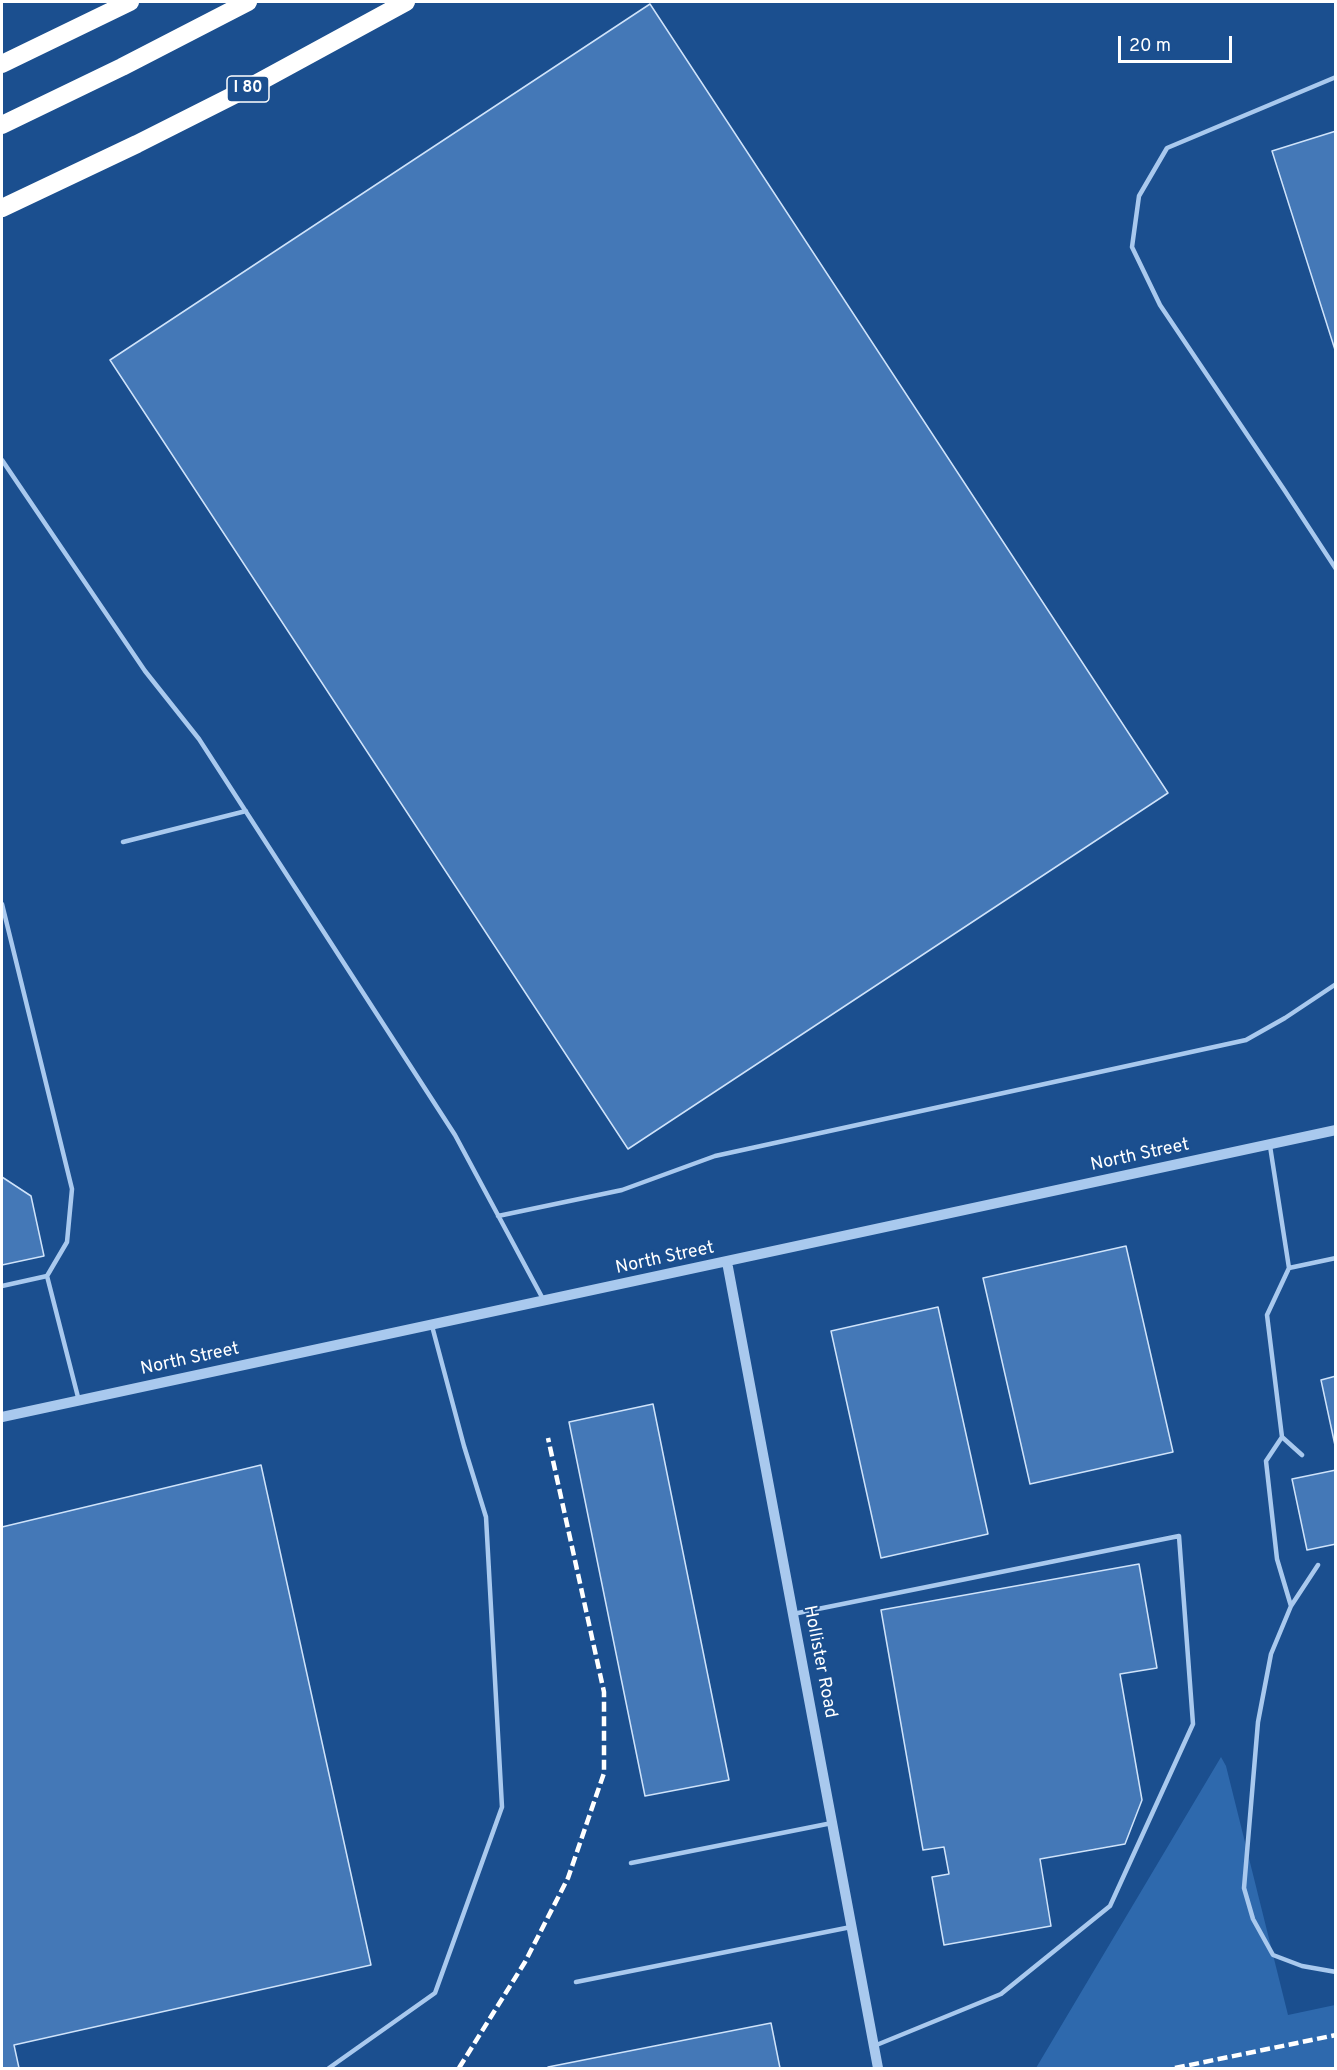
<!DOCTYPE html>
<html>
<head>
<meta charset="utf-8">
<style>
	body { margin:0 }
	#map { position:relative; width:1337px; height:2070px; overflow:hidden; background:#1b4f8f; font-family:Overpass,sans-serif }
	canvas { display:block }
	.frame { position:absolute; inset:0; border:3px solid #fff; pointer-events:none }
	.scale { position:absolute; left:1118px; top:36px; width:114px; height:27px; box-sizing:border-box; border:3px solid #fff; border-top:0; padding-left:8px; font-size:18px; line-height:21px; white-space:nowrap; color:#fff; -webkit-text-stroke:4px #1b4f8f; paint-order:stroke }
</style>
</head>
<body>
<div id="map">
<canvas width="1337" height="2070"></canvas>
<div class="frame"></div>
<div class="scale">20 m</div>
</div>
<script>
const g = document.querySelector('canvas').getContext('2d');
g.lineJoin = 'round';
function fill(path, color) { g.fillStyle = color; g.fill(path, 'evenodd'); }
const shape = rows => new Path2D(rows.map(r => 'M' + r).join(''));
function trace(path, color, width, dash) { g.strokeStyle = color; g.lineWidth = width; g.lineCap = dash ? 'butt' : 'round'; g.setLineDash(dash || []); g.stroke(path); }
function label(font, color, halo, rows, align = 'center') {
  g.font = font + ' Overpass,sans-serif'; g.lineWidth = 4.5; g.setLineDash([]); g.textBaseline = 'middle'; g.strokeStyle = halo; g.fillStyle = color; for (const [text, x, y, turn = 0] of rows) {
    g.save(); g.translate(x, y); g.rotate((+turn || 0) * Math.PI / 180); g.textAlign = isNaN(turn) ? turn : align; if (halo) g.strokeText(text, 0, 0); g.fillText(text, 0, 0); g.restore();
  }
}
const green = shape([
	[1221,1757,1226,1766,1288,2015,1335,2005,1335,2068,1036,2068]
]);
const building = shape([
	[650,4,1168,793,628,1149,110,360,650,4],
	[1336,131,1336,353,1272,151,1336,131],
	[2,1177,31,1196,44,1256,2,1265,2,1177],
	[1126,1246,1173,1452,1030,1484,983,1278,1126,1246],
	[938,1307,988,1534,881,1558,831,1331,938,1307],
	[1336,1376,1336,1450,1321,1380,1336,1376],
	[653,1404,729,1780,645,1796,569,1422,653,1404],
	[261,1465,371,1965,14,2045,19,2068,2,2068,2,1527,261,1465],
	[1336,1470,1336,1544,1307,1550,1292,1479,1336,1470],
	[1139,1564,1157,1668,1120,1674,1142,1800,1125,1844,1040,1859,1051,1926,944,1945,932,1877,949,1874,944,1847,923,1850,881,1610,1139,1564],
	[771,2023,780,2068,548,2068,548,2067,771,2023]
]);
const service = shape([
	[1336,77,1167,148,1139,196,1132,247,1160,305,1285,491,1336,569],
	[2,460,145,671,199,739,455,1135,543,1299],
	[123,842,246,811],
	[2,904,72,1189,67,1242,47,1276,79,1401],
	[1270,1146,1289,1268,1267,1315,1282,1437,1302,1455],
	[498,1216,622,1190,715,1156,1246,1040,1285,1018,1336,984],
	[1289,1268,1336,1258],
	[2,1286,47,1276],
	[1282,1437,1266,1461,1277,1559,1291,1606],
	[1318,1565,1291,1606,1271,1654,1258,1722,1244,1888,1253,1919,1273,1955,1302,1966,1336,1972],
	[793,1614,1179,1536,1193,1724,1110,1906,1001,1994,874,2046],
	[631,1863,832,1823],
	[576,1982,851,1927],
	[329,2068,435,1993,502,1807,486,1517,464,1446,432,1326]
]);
const tertiary = shape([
	[727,1262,878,2068],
	[2,1417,1336,1130]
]);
const motorway = shape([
	[2,64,130,2],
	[2,125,122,67,248,2],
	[2,208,137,144,250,87,406,2]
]);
const rail = shape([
	[459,2068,525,1962,568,1878,604,1773,604,1692,548,1438],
	[1175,2068,1336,2035]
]);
const shields = [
	[248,89,42]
];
const shieldNames = [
	["I 80",248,89]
];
const streetNames = [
	["North Street",1140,1156,-12],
	["North Street",665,1259,-12],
	["North Street",190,1360,-12],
	["Hollister Road",819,1662,79]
];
fill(green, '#2e69ad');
fill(building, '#4478b7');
trace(building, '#cfe3fa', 1.5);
trace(service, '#a9c9ee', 4.5);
trace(tertiary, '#a9c9ee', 10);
trace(motorway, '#fff', 18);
trace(rail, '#fff', 4.5, [10, 4.5]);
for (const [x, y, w] of shields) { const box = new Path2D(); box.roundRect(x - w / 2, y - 13, w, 26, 4.5); g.fillStyle = '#1b4f8f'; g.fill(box); trace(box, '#fff', 1.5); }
label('bold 16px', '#fff', null, shieldNames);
label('18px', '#fff', '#1b4f8f', streetNames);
</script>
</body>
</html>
